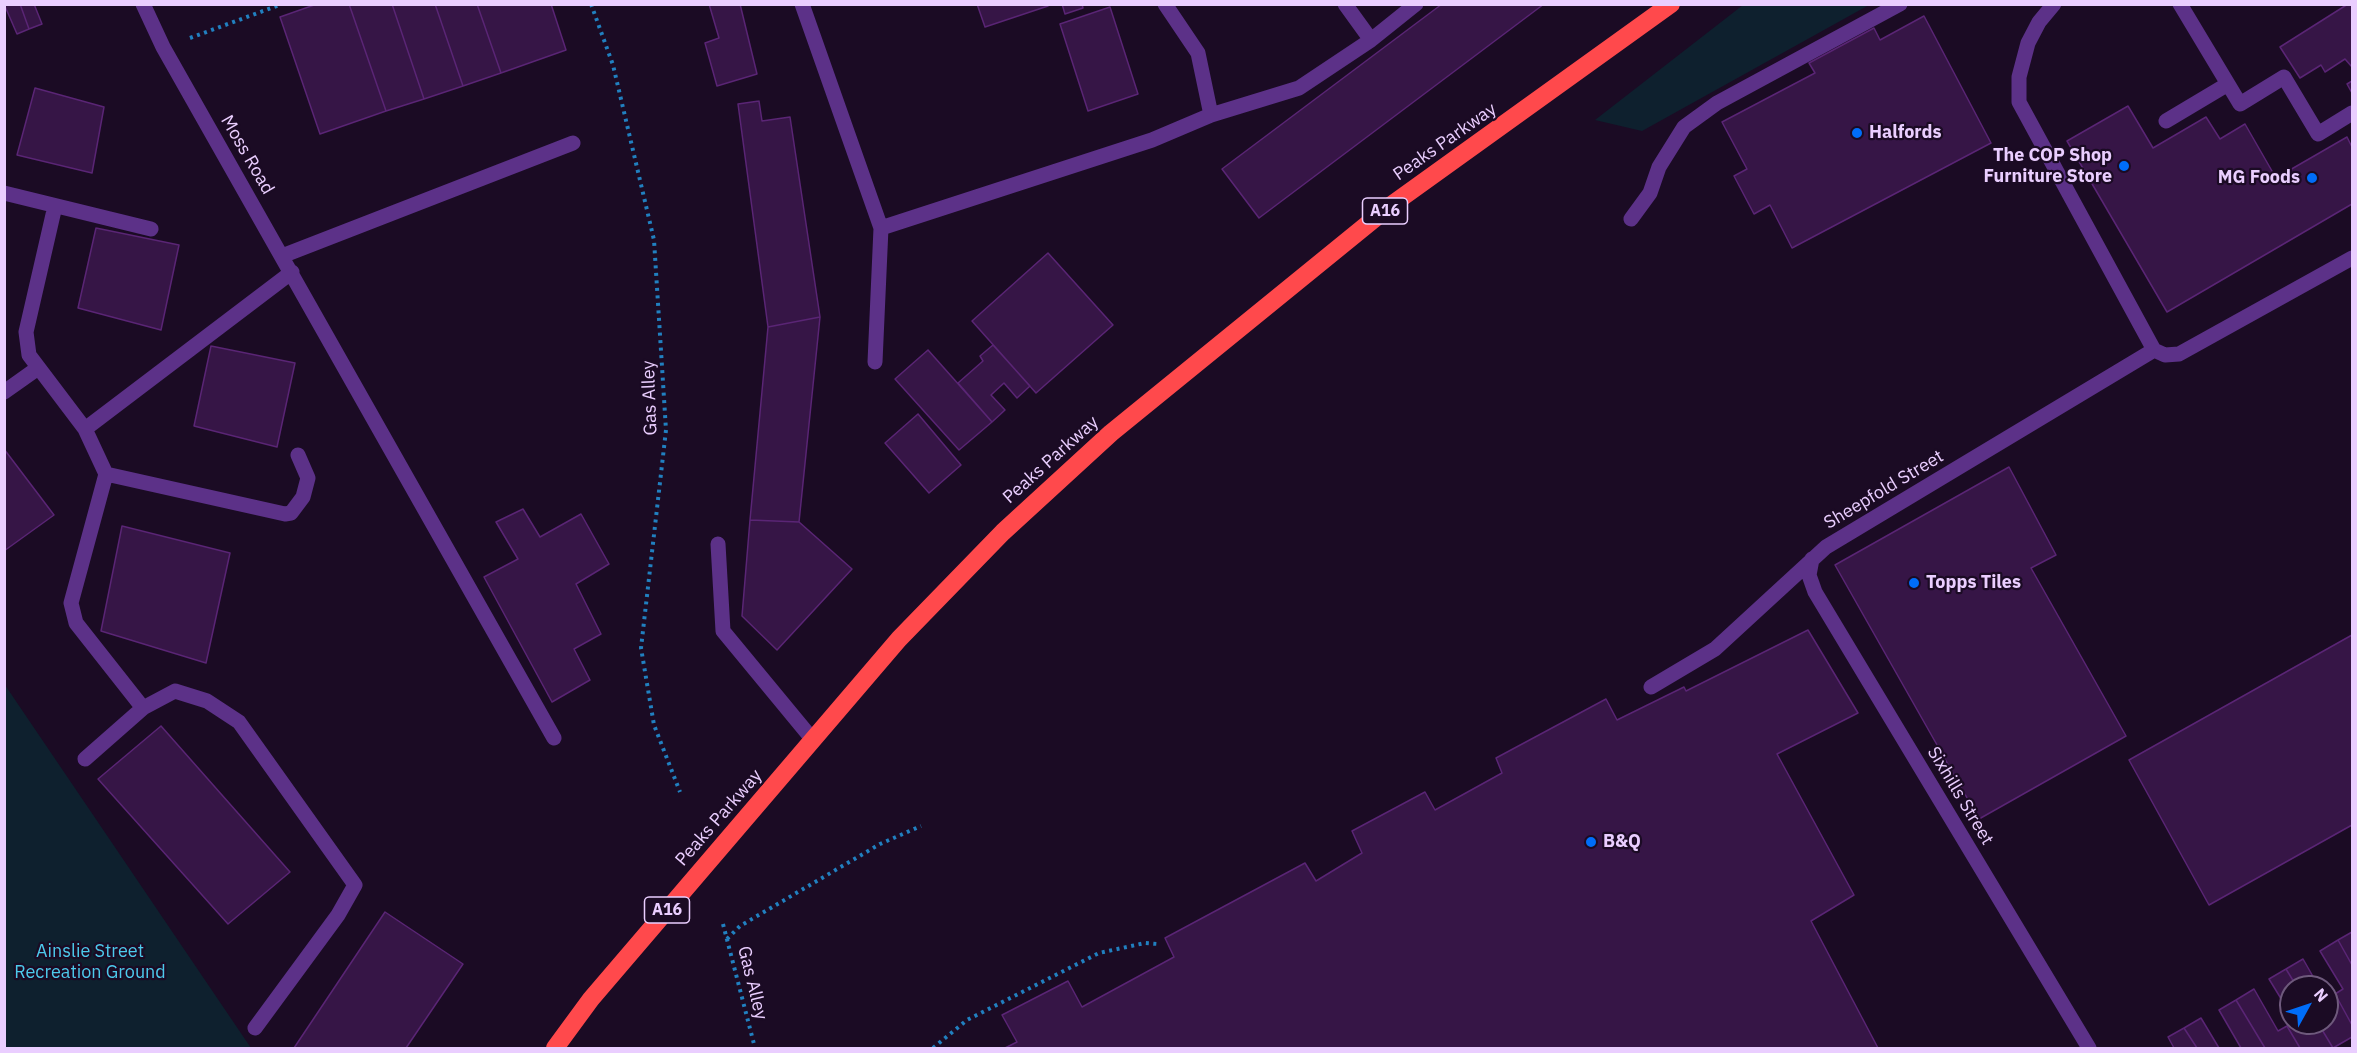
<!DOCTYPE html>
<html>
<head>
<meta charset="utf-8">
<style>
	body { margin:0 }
	#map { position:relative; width:2357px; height:1053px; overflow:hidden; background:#1b0b24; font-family:"IBM Plex Sans",sans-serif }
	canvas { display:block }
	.frame { position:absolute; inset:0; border:6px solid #eaceff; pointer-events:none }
	.north { position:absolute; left:2279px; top:975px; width:60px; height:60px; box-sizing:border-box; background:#1b0b24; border:2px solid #6e597c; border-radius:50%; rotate:50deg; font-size:16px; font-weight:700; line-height:24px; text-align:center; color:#eaceff }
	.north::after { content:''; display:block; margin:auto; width:21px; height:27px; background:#006df9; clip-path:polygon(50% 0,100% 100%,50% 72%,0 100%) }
</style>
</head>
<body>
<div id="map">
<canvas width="2357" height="1053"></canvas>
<div class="frame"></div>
<div class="north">N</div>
</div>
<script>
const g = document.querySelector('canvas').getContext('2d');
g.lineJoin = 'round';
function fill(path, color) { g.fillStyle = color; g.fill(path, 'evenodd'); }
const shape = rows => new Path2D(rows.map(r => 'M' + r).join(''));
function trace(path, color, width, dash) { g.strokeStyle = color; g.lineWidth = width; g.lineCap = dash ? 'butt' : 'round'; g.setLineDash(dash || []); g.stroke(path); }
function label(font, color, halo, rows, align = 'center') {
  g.font = font + ' "IBM Plex Sans",sans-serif'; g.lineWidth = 4.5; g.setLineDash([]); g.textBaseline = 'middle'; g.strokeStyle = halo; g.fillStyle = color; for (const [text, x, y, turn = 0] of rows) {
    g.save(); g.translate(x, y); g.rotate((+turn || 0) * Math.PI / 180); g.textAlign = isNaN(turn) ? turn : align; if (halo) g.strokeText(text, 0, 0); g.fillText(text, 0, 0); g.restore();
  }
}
const green = shape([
	[1743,5,1869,5,1642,131,1595,120],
	[4,685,5,685,251,1048,5,1048]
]);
const building = shape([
	[4,4,20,4,29,29,17,34,4,4],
	[20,4,34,4,42,24,29,29,20,4],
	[317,4,349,4,386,111,320,134,280,17,317,4],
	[349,4,392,4,424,99,386,111,349,4],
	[392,4,435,4,463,86,424,99,392,4],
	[435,4,477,4,501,73,463,86,435,4],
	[477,4,551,4,566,50,501,73,477,4],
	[709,4,740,4,757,74,717,86,705,43,719,38,709,4],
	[977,4,1048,4,1048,6,985,27,977,4],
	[1062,4,1082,4,1083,8,1065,14,1062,4],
	[1442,4,1544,4,1259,218,1222,169,1442,4],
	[2348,4,2352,4,2352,67,2345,59,2325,72,2321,65,2300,78,2280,47,2348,4],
	[1110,7,1138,94,1088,111,1060,24,1110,7],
	[1924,16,1991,143,1792,248,1770,205,1754,214,1734,176,1747,169,1722,122,1815,73,1809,63,1874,28,1880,40,1924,16],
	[2352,81,2352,93,2347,84,2352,81],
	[35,88,104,107,92,173,17,155,35,88],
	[759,101,762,121,790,117,820,317,768,327,738,104,759,101],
	[2128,106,2153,148,2206,117,2220,139,2245,124,2276,178,2347,137,2352,147,2352,204,2167,312,2067,141,2128,106],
	[96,228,179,245,161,330,78,308,96,228],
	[1048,253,1113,325,1036,393,972,321,1048,253],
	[820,317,799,522,750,520,768,327,820,317],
	[993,345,1030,386,1017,398,1004,383,991,395,1005,410,992,422,958,383,983,361,980,356,993,345],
	[211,346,295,363,277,447,194,426,211,346],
	[928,350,992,422,959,450,895,379,928,350],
	[918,414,961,465,929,493,885,443,918,414],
	[4,449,54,515,4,551,4,449],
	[2009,467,2056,555,2031,568,2126,736,1979,819,1835,565,2009,467],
	[523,509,540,537,581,514,609,564,576,584,601,634,574,649,590,680,552,702,484,577,518,559,496,522,523,509],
	[750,520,799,522,852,569,777,650,742,616,750,520],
	[122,526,230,553,206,663,101,631,122,526],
	[1808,630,1858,713,1777,754,1854,895,1811,921,1878,1048,1005,1048,1017,1042,1002,1015,1068,981,1082,1007,1174,957,1165,938,1305,863,1316,881,1362,853,1352,831,1425,792,1435,810,1502,773,1496,758,1606,699,1617,720,1684,687,1686,691,1808,630],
	[2352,635,2352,825,2209,905,2129,760,2352,635],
	[161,726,290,872,228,924,98,779,161,726],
	[385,912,463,964,406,1048,294,1048,385,912],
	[2352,932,2352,965,2338,940,2352,932],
	[2338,940,2352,965,2352,1025,2335,994,2343,989,2320,951,2338,940],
	[2303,959,2319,987,2297,987,2286,969,2303,959],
	[2286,969,2297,987,2291,987,2291,1015,2269,979,2286,969],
	[2254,989,2278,1031,2287,1026,2300,1048,2265,1048,2236,1000,2254,989],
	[2335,994,2352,1025,2352,1037,2333,1048,2318,1023,2327,1023,2327,998,2335,994],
	[2236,1000,2265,1048,2241,1048,2219,1010,2236,1000],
	[2201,1018,2219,1048,2197,1048,2184,1028,2201,1018],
	[2292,1023,2318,1023,2333,1048,2300,1048,2287,1026,2292,1023],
	[2184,1028,2197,1048,2174,1048,2168,1037,2184,1028]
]);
const path = shape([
	[591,4,613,65,654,240,666,430,641,648,654,725,680,792],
	[190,38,282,4],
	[723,924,755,1048],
	[727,939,740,926,880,844,921,826],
	[933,1048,967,1020,1099,953,1145,943,1158,944]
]);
const minor = shape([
	[143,4,163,47,554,738],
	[802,4,881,228,875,362],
	[1165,4,1198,53,1211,115],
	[1345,4,1371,40],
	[2054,4,2039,22,2028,43,2019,77,2019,102,2154,350,2165,355,2179,354,2352,258],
	[2180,4,2240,104,2284,77,2318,134,2352,113],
	[2166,121,2228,84],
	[4,193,151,229],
	[55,206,26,332,29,355,85,429],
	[1631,219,1650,193,1659,167,1684,127,1717,103,1900,4],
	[881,228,1152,140,1211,115,1299,88,1371,40,1416,4],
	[282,256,573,143],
	[4,392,38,368],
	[106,474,285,514,291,513,303,497,308,478,298,455],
	[718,544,723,631,813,740],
	[1812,559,1809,575,1815,592,2089,1048],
	[1651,687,1715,649,1826,547,2154,350],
	[143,708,76,623,71,603,106,474,85,429,292,272],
	[85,759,143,708,175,691,207,701,239,722,355,885,338,915,255,1028]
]);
const highway = shape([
	[555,1048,591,999,899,639,1003,532,1111,433,1390,206,1671,4]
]);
const markers = [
	[1857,133,6,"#006df9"],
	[2124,166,6,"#006df9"],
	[2312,178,6,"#006df9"],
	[1914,583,6,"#006df9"],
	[1591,842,6,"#006df9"]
];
const shields = [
	[1385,211,45],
	[667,910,45]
];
const shieldNames = [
	["A16",1385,211],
	["A16",667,910]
];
const poiNames = [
	["Halfords",1869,133],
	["The COP Shop",2112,156,"right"],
	["Furniture Store",2112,177,"right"],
	["MG Foods",2300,178,"right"],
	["Topps Tiles",1926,583],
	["B&Q",1603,842]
];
const streetNames = [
	["Peaks Parkway",1445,142,-35],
	["Moss Road",247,155,60],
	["Gas Alley",650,398,-92],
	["Peaks Parkway",1051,460,-42],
	["Sheepfold Street",1884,490,-31],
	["Sixhills Street",1960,796,59],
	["Peaks Parkway",719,818,-49],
	["Gas Alley",752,983,76]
];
const parkNames = [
	["Ainslie Street",90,952],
	["Recreation Ground",90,973]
];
fill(green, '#0e202e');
fill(building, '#361546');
trace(building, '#5a2575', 1.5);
trace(path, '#2180c0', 4, [3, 4.5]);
trace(minor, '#5c3188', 15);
trace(highway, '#ff494c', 18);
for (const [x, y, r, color] of markers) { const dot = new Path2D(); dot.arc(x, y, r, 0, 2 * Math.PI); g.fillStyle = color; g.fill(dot); trace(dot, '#1b0b24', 2); }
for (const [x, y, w] of shields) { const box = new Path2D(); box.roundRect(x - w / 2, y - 13, w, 26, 4.5); g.fillStyle = '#1b0b24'; g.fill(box); trace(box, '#eaceff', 1.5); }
label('bold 16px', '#eaceff', null, shieldNames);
label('bold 18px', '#eaceff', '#1b0b24', poiNames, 'left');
label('18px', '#eaceff', '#1b0b24', streetNames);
label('18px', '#4dcaec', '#1b0b24', parkNames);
</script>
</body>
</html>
